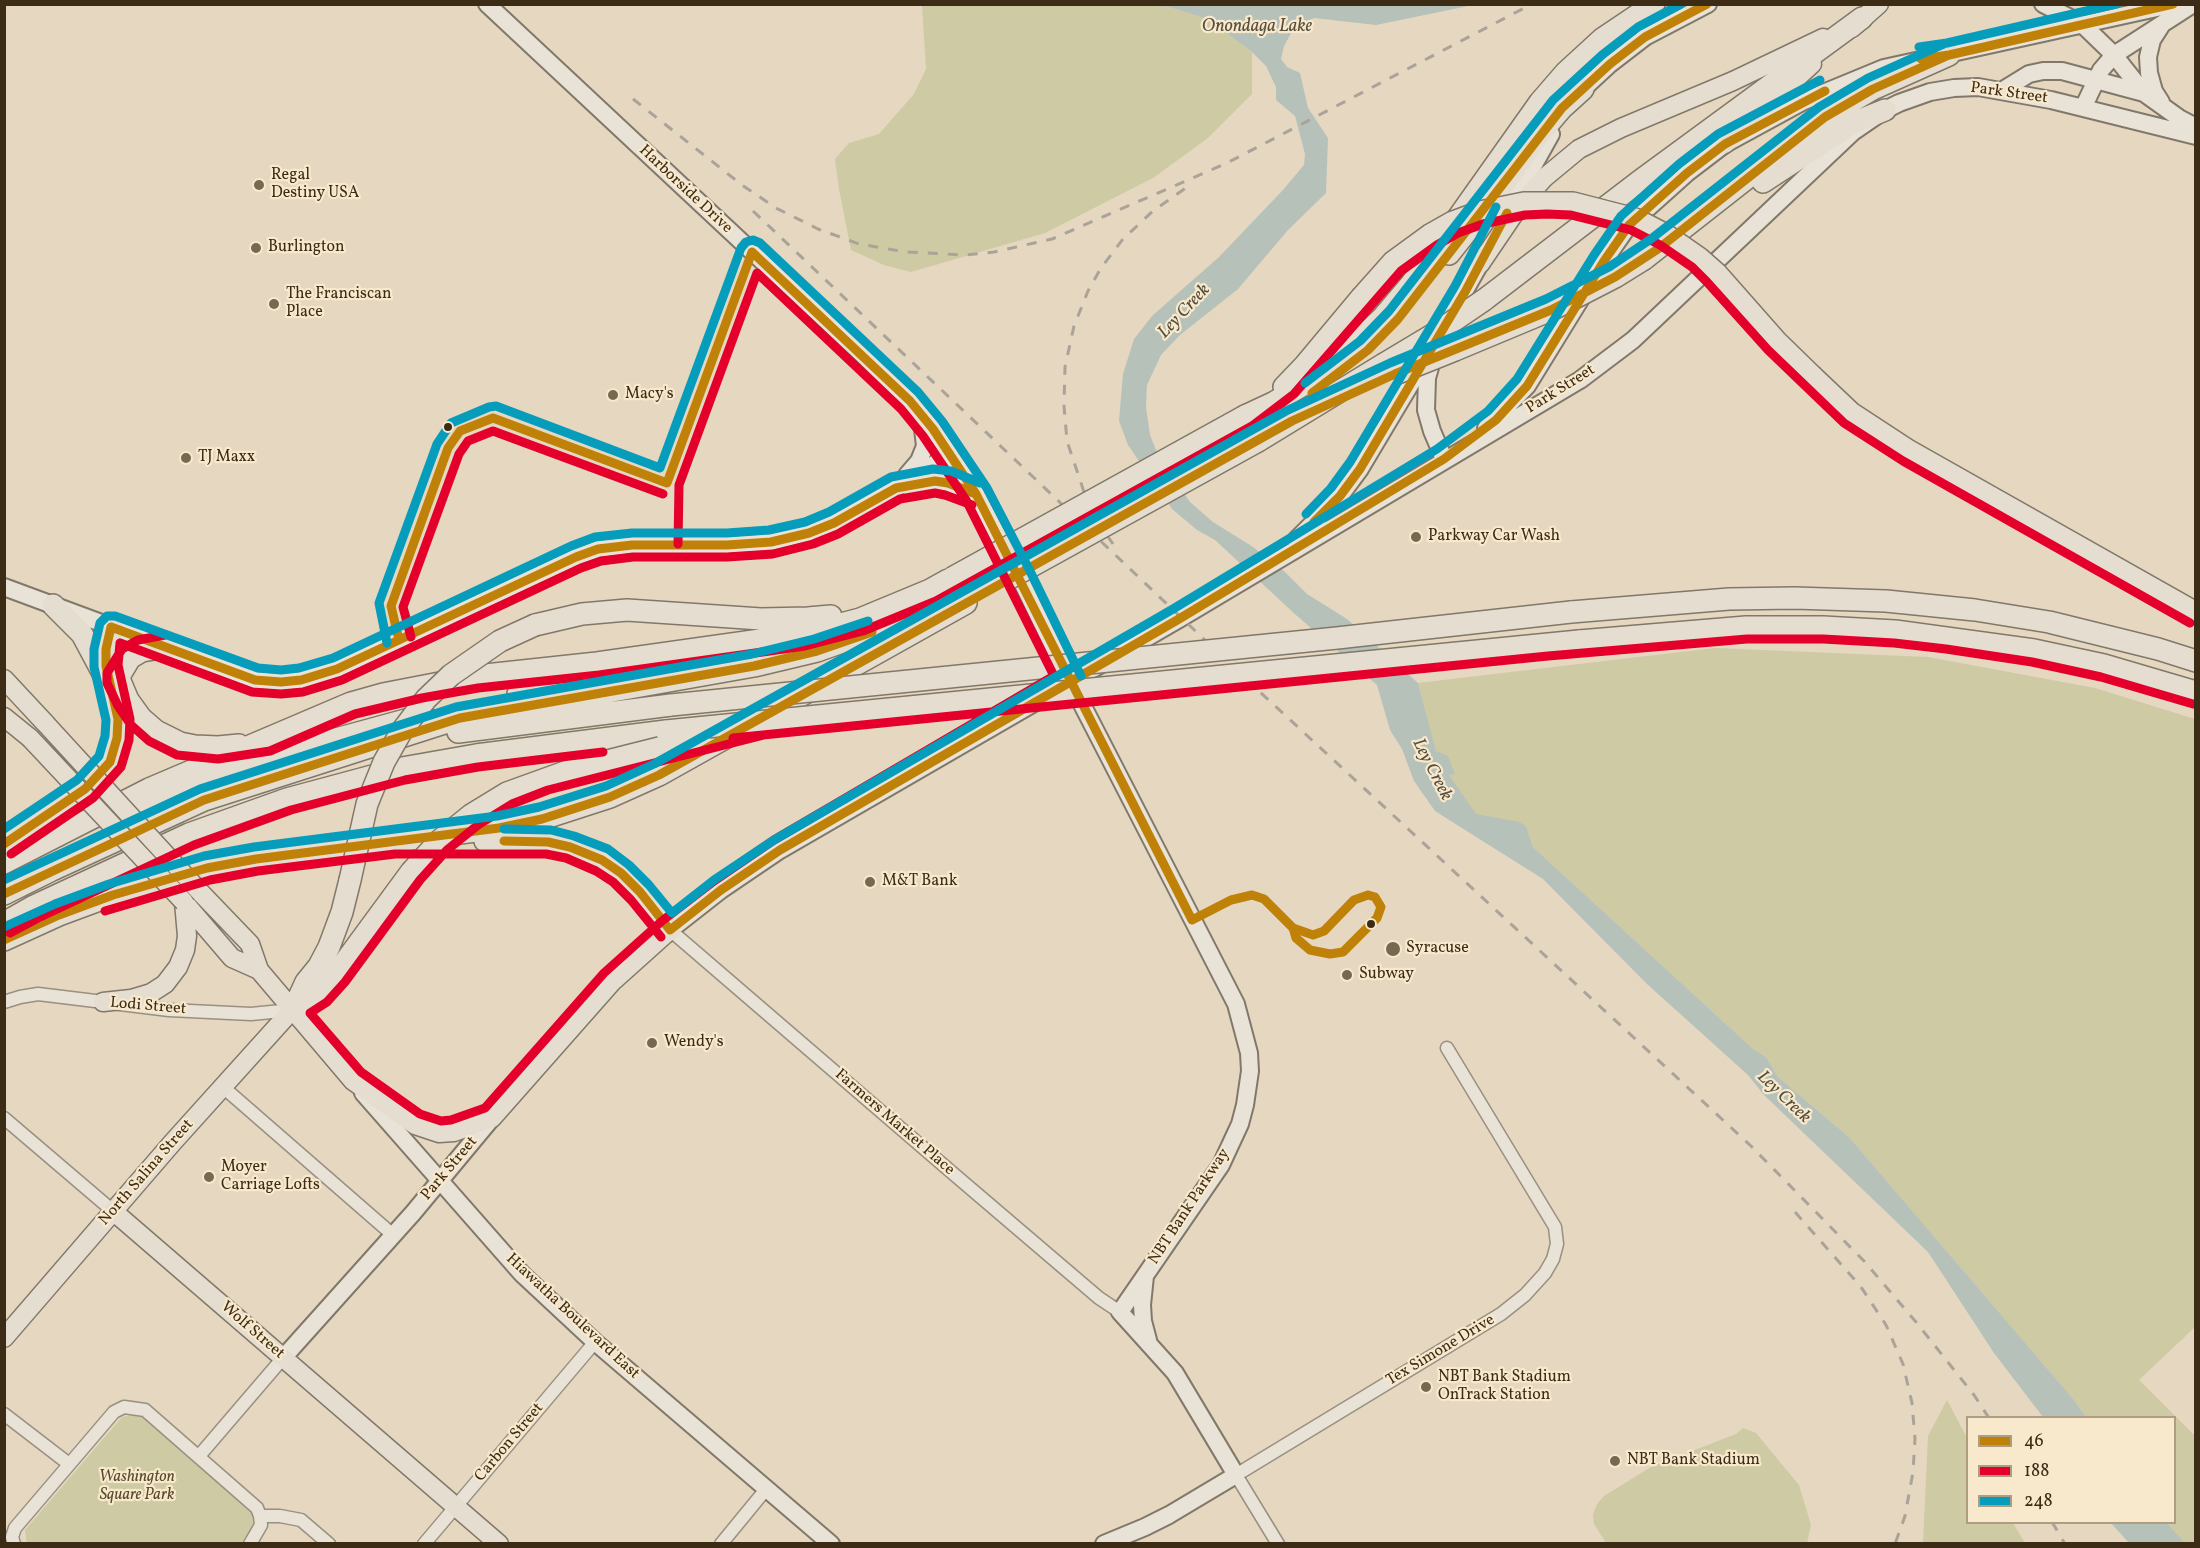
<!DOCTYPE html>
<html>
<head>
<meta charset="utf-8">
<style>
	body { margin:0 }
	#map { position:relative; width:2200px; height:1548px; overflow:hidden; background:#e5d7c0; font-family:Vollkorn,serif }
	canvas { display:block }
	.frame { position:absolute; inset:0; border:6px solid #3c2c16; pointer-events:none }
	.legend { position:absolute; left:1966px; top:1416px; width:210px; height:108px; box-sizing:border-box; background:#f8e8cc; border:2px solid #ad9d83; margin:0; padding:8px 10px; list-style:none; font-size:18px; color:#3c2c16 }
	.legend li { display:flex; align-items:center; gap:12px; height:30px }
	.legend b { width:30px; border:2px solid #ad9d83 }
</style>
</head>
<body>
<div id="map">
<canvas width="2200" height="1548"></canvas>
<div class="frame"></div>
<ul class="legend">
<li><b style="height:8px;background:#bf8107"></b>46</li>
<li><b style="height:8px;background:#e4002b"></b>188</li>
<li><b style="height:8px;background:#069cbc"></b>248</li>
</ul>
</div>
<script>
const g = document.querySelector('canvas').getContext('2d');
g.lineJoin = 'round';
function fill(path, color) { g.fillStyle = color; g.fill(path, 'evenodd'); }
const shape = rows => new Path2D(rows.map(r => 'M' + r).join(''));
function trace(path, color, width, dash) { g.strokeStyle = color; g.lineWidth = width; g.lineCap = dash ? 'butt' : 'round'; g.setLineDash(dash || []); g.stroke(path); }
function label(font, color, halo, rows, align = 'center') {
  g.font = font + ' Vollkorn,serif'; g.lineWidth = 4.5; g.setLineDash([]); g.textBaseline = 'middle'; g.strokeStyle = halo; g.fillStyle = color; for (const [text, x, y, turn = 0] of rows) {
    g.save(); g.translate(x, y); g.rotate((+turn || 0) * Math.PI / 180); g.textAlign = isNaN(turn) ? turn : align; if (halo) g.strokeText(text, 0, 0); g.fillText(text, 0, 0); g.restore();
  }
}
const green = shape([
	[1142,4,1169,7,1207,19,1252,52,1252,94,1208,138,1153,178,1045,233,911,272,884,265,851,250,839,189,835,159,849,143,879,134,914,94,926,69,922,5],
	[1715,648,1928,657,2095,688,2195,719,2195,1327,2139,1380,2195,1436,2195,1543,2185,1543,2167,1523,2174,1522,2174,1418,2086,1417,2074,1400,1849,1137,1778,1077,1766,1057,1752,1048,1533,847,1526,826,1476,815,1453,784,1448,774,1455,774,1436,752,1418,683],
	[1947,1400,1967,1438,1968,1522,2013,1523,2025,1543,1923,1543,1928,1436],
	[132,1415,140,1415,149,1421,252,1513,254,1526,241,1543,27,1544,25,1530,122,1417],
	[1743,1428,1756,1433,1799,1485,1811,1525,1807,1543,1606,1543,1594,1524,1593,1515,1597,1504,1604,1496,1651,1467,1736,1434]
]);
const water = shape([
	[1142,5,1473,5,1376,25,1314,18,1294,28,1284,46,1281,59,1287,67,1300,73,1308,108,1328,138,1326,193,1288,230,1238,289,1180,335,1161,355,1147,385,1146,407,1150,435,1158,455,1190,502,1213,522,1253,547,1285,572,1307,594,1347,619,1418,683,1436,751,1448,756,1455,774,1449,775,1476,814,1519,822,1526,826,1533,847,1752,1048,1766,1057,1778,1077,1849,1137,2074,1400,2086,1417,2043,1417,1994,1353,1928,1252,1764,1095,1748,1075,1647,984,1543,879,1435,811,1414,781,1402,749,1390,730,1377,685,1296,615,1215,540,1197,530,1172,509,1128,445,1119,421,1123,374,1134,339,1152,316,1219,257,1282,191,1304,165,1305,154,1295,116,1276,100,1276,87,1266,66,1252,52,1207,19,1169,7],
	[2111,1523,2167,1523,2185,1543,2129,1543]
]);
const pier = shape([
	[1160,453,1186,491,1164,503,1139,465]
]);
const street = shape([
	[670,930,956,1176,1099,1298,1120,1312],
	[4,1002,20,997,38,994,169,1010,251,1014,292,1010],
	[223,1087,393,1235],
	[4,1118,113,1211],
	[4,1414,69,1464],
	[199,1456,283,1358],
	[260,1516,280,1516,301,1520,329,1544],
	[14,1544,12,1537,15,1528,114,1412,124,1407,145,1410,257,1508,260,1516,261,1525,250,1544],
	[424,1544,595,1342],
	[721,1544,767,1488],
	[1278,1544,1236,1475,1501,1314,1525,1295,1545,1273,1553,1259,1557,1244,1555,1227,1447,1048]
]);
const secondary = shape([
	[487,4,867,359,910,401,933,429,976,494,1018,574,1070,681,1236,1004,1249,1053,1250,1071,1245,1105,1240,1124,1221,1165,1120,1312,1175,1373,1236,1475,1169,1515,1145,1527,1104,1544],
	[2043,4,2082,24,2114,55,2144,93,2179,118,2196,127],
	[2161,26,2152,40,2148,57,2149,73,2154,91,2161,102],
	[2003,90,2029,74,2043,71,2062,71,2144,93],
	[1575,98,1583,89,1610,64,1645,37,1708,4],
	[2083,108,2101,70,2114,55,2193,4],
	[1508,211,1551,134],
	[1446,324,1486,253],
	[1433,357,1427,378,1426,410,1432,431,1444,459],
	[1486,428,1527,386,1604,261,1629,225,1687,173,1725,144,1804,101,1884,68,2175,4],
	[907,475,919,461,925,446,923,429,917,415],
	[906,486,935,481,948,483,976,494],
	[1296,540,1340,496,1360,469,1425,360],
	[4,587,255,680,281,682,301,680,337,669,576,557,598,549,632,545,727,545,771,542,809,533,834,523,896,488,950,454],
	[670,930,721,890,780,850,1179,619,1580,380,1633,340,1853,132,1885,110,1899,103,1930,92,1954,88,1978,87,2051,100,2196,136],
	[363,1093,522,1274,595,1342,831,1544],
	[1145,1276,1142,1305,1143,1321,1148,1340],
	[283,1358,413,1213,492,1118]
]);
const primary = shape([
	[1852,28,1879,4],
	[1725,144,1812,64],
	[1480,264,1520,205,1544,178,1579,149,1621,128,1733,81,1823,38],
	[4,679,46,724],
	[4,717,30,738],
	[201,893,250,944,259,970,353,1081,415,1125,439,1133,454,1132,492,1118,612,982,670,930],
	[184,902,232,958,259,970],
	[103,1002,131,999,151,993,165,984,178,967,185,950,187,936,184,902],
	[113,1211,499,1544],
	[4,1338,173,1142,292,1010]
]);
const highway = shape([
	[1763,182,1853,123,1885,110],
	[1449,254,1502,187,1539,135,1562,108,1583,89],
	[1644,259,1825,117,1873,89,1949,55],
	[1484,300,1641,180,1862,18],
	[1455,350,1551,310],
	[1813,377,1851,413,1909,451,2196,613],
	[1284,387,1305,365,1361,298],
	[1245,416,1273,403,1315,378,1339,359,1383,317,1411,284,1540,102,1566,72,1602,39,1654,4],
	[1258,441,1384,364],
	[53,605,82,634,105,677],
	[1571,612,1729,599,1795,598,1886,601,1975,610,2049,622,2158,649,2196,661],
	[535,625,582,614,627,610,761,619,808,618,831,616],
	[1579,641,1746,627,1823,627,1895,631,2034,650,2104,665,2196,692],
	[118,676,128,700,141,718,156,731,180,743,195,746,218,747,239,745],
	[118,678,130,658,142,651,167,647],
	[518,694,617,673],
	[458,732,671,705],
	[116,820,200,783,292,751,424,715],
	[485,841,548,842,588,853,621,873,640,892,670,930],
	[4,844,85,789,110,762,117,738,118,719,106,666,106,649,111,627],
	[4,863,149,789,351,703,383,694,476,676,597,663,803,634,860,619,930,590,948,580],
	[4,894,52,870,204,800,460,718,754,666,817,651,873,631,915,614,954,594],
	[4,923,32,907,189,834,287,799,402,768,476,755,666,731],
	[4,940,59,915,113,895,207,868,256,859,499,828,542,819,610,797,659,775,966,603],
	[292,1010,319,993,336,974,411,872],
	[293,1010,306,982,319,966,329,947,342,912,350,880]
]);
const rail = shape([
	[633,99,742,185,776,208,818,229,859,244,906,252,965,255,994,252,1052,239,1227,163,1532,4],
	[753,211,1247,680,1751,1146,1864,1261,1916,1322,1974,1395,1989,1418],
	[1113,544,1098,522,1088,504,1067,441,1064,406,1065,367,1074,326,1088,291,1101,268,1123,239,1153,211,1190,185],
	[1795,1212,1861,1287,1886,1325,1903,1364,1912,1403,1915,1439,1913,1472,1905,1516,1895,1544],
	[2052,1522,2065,1544]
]);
const primaryBridge = shape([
	[46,724,201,893],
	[30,738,184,902]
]);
const highwayBridge = shape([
	[1361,298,1393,262,1430,235,1453,222,1480,212,1524,203,1573,203,1635,219,1666,235,1699,258,1716,273,1776,341,1813,377],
	[1551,310,1615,277,1644,259],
	[1384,364,1434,334,1484,300],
	[1395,374,1455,350],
	[952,578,1245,416],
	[1008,579,1258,441],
	[959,591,1020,557],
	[671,705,1337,638,1571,612],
	[666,731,1579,641],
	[411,872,439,841,471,815,507,793,568,771,699,738],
	[350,880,367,804,384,762,401,732,426,699,451,675,500,641,535,625]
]);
const bus1 = shape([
	[1921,59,1949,55,2173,4],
	[1312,393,1368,350,1398,319,1562,108,1610,64,1645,37,1707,4],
	[1314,522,1340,496,1360,469,1465,292,1507,213],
	[399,640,391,606,448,448,460,431,493,418,667,483,752,252,910,401,933,429,976,494,1192,920,1231,900,1252,895,1264,899,1293,928],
	[504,841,548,842,570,847,602,860,621,873,640,892,670,930,721,890,780,850,1179,619,1444,459,1496,420,1527,386,1604,261,1629,225,1687,173,1725,144,1825,91],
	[4,844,85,789,110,762,117,738,118,719,106,666,106,649,111,627,255,680,281,682,301,680,337,669,576,557,598,549,632,545,727,545,771,542,809,533,834,523,896,488,935,481,948,483,976,494],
	[4,894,204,800,460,718,754,666,817,651,872,632],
	[1368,895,1375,897,1381,907,1377,918,1343,952,1330,954,1310,950,1296,938,1293,928,1313,935,1324,931,1354,900,1368,895],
	[4,940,59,915,113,895,207,868,256,859,499,828,542,819,610,797,659,775,1292,421,1395,374,1551,310,1615,277,1658,249,1825,117,1873,89,1949,55]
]);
const bus2 = shape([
	[678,544,679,485,757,273,901,409,923,436,966,500,1054,676,774,840,714,881,662,921,604,973,485,1108,451,1120,441,1121,420,1114,361,1072,310,1013,327,1002,345,982,420,880,447,850,478,825,512,804,548,790,764,735],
	[165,635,138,640,122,649,107,673,107,683,118,706,131,725,149,741,177,755,218,759,270,751,355,714,422,698,478,688,599,675,805,646,863,631,936,601,1252,426,1294,394,1401,271,1437,245,1458,233,1483,224,1525,215,1547,214,1571,215,1631,230,1660,245,1692,267,1707,282,1768,350,1844,423,1903,461,2190,623],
	[411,637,403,607,459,454,468,441,493,431,663,494],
	[733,738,1548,656,1747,639,1823,639,1894,643,1946,649,2032,662,2101,677,2193,704],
	[11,854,93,798,121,767,129,740,130,719,118,665,120,643,252,692,281,694,303,692,342,680,581,568,601,561,633,557,727,557,773,554,813,544,838,534,900,499,935,493,945,495,972,505],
	[105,911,210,880,258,871,395,854,546,854,566,858,596,871,613,882,631,900,661,937],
	[10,933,38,918,194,845,291,810,405,780,478,767,603,752]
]);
const bus3 = shape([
	[1919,47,1947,43,2116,4],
	[1305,383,1360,341,1389,311,1553,100,1602,55,1638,27,1681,4],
	[1306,514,1331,488,1350,462,1455,286,1496,207],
	[387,643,379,603,437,444,451,423,489,407,496,406,660,468,741,248,746,242,753,240,760,243,918,392,942,421,987,488,1029,569,1081,676],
	[4,829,77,780,99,756,105,736,106,720,94,667,94,649,100,623,107,616,115,616,258,668,281,670,299,668,333,658,571,546,595,537,632,533,727,533,769,530,805,522,829,512,891,477,933,469,951,471,980,483],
	[504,829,551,830,574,836,608,849,629,865,649,885,672,913,714,880,774,840,1173,609,1437,449,1488,411,1517,379,1594,255,1621,216,1679,164,1718,134,1820,80],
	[4,880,200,789,456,707,752,654,814,639,868,621],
	[4,927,55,904,109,884,204,856,254,847,497,816,539,807,606,786,654,764,1286,411,1390,363,1546,299,1609,267,1651,239,1819,107,1868,78,1944,44]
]);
const markers = [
	[259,185,6,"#776852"],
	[256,248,6,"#776852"],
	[274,304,6,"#776852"],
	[613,395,6,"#776852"],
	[448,427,5,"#3c2c16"],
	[186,458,6,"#776852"],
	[1416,537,6,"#776852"],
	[870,882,6,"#776852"],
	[1371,924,5,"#3c2c16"],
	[1393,949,8,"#776852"],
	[1347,975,6,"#776852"],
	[652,1043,6,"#776852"],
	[209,1177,6,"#776852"],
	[1426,1387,6,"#776852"],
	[1615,1461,6,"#776852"]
];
const streetNames = [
	["Park Street",2009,94,8],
	["Harborside Drive",685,190,43],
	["Park Street",1561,390,-32],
	["Lodi Street",148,1007,5],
	["Farmers Market Place",894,1123,41],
	["Park Street",450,1169,-50],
	["North Salina Street",147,1173,-49],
	["NBT Bank Parkway",1190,1207,-57],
	["Hiawatha Boulevard East",572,1317,43],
	["Wolf Street",252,1331,41],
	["Tex Simone Drive",1441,1351,-31],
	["Carbon Street",510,1443,-50]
];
const poiNames = [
	["Regal",271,176],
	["Destiny USA",271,194],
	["Burlington",268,248],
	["The Franciscan",286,295],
	["Place",286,313],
	["Macy's",625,395],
	["TJ Maxx",198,458],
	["Parkway Car Wash",1428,537],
	["M&T Bank",882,882],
	["Syracuse",1406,949],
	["Subway",1359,975],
	["Wendy's",664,1043],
	["Moyer",221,1168],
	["Carriage Lofts",221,1186],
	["NBT Bank Stadium",1438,1378],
	["OnTrack Station",1438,1396],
	["NBT Bank Stadium",1627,1461]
];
const parkNames = [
	["Washington",137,1478],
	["Square Park",137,1496]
];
const waterNames = [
	["Onondaga Lake",1257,28],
	["Ley Creek",1185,312,-47],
	["Ley Creek",1431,770,63],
	["Ley Creek",1783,1098,44]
];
fill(green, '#cecaa3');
fill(water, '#b6c1ba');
fill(pier, '#e5d7c0');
trace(street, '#999080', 15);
trace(secondary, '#817869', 20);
trace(primary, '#817869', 21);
trace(highway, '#817869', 24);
trace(street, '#e9e2d6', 12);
trace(secondary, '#e9e2d6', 16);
trace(primary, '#e5ddcf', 18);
trace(highway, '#e5ddcf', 21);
trace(rail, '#aaa398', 3, [10, 10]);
trace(primaryBridge, '#817869', 21, []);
trace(highwayBridge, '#817869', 24, []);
trace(primaryBridge, '#e5ddcf', 18);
trace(highwayBridge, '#e5ddcf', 21);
trace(bus1, '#bf8107', 9);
trace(bus2, '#e4002b', 9);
trace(bus3, '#069cbc', 9);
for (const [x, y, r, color] of markers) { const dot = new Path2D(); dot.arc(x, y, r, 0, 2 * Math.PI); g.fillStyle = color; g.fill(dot); trace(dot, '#f8e8cc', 2); }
label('16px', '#3c2c16', '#f8e8cc', streetNames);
label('16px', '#3c2c16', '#f8e8cc', poiNames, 'left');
label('italic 16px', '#564a2d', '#f8e8cc', parkNames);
label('italic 18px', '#564f3e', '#f8e8cc', waterNames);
</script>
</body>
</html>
